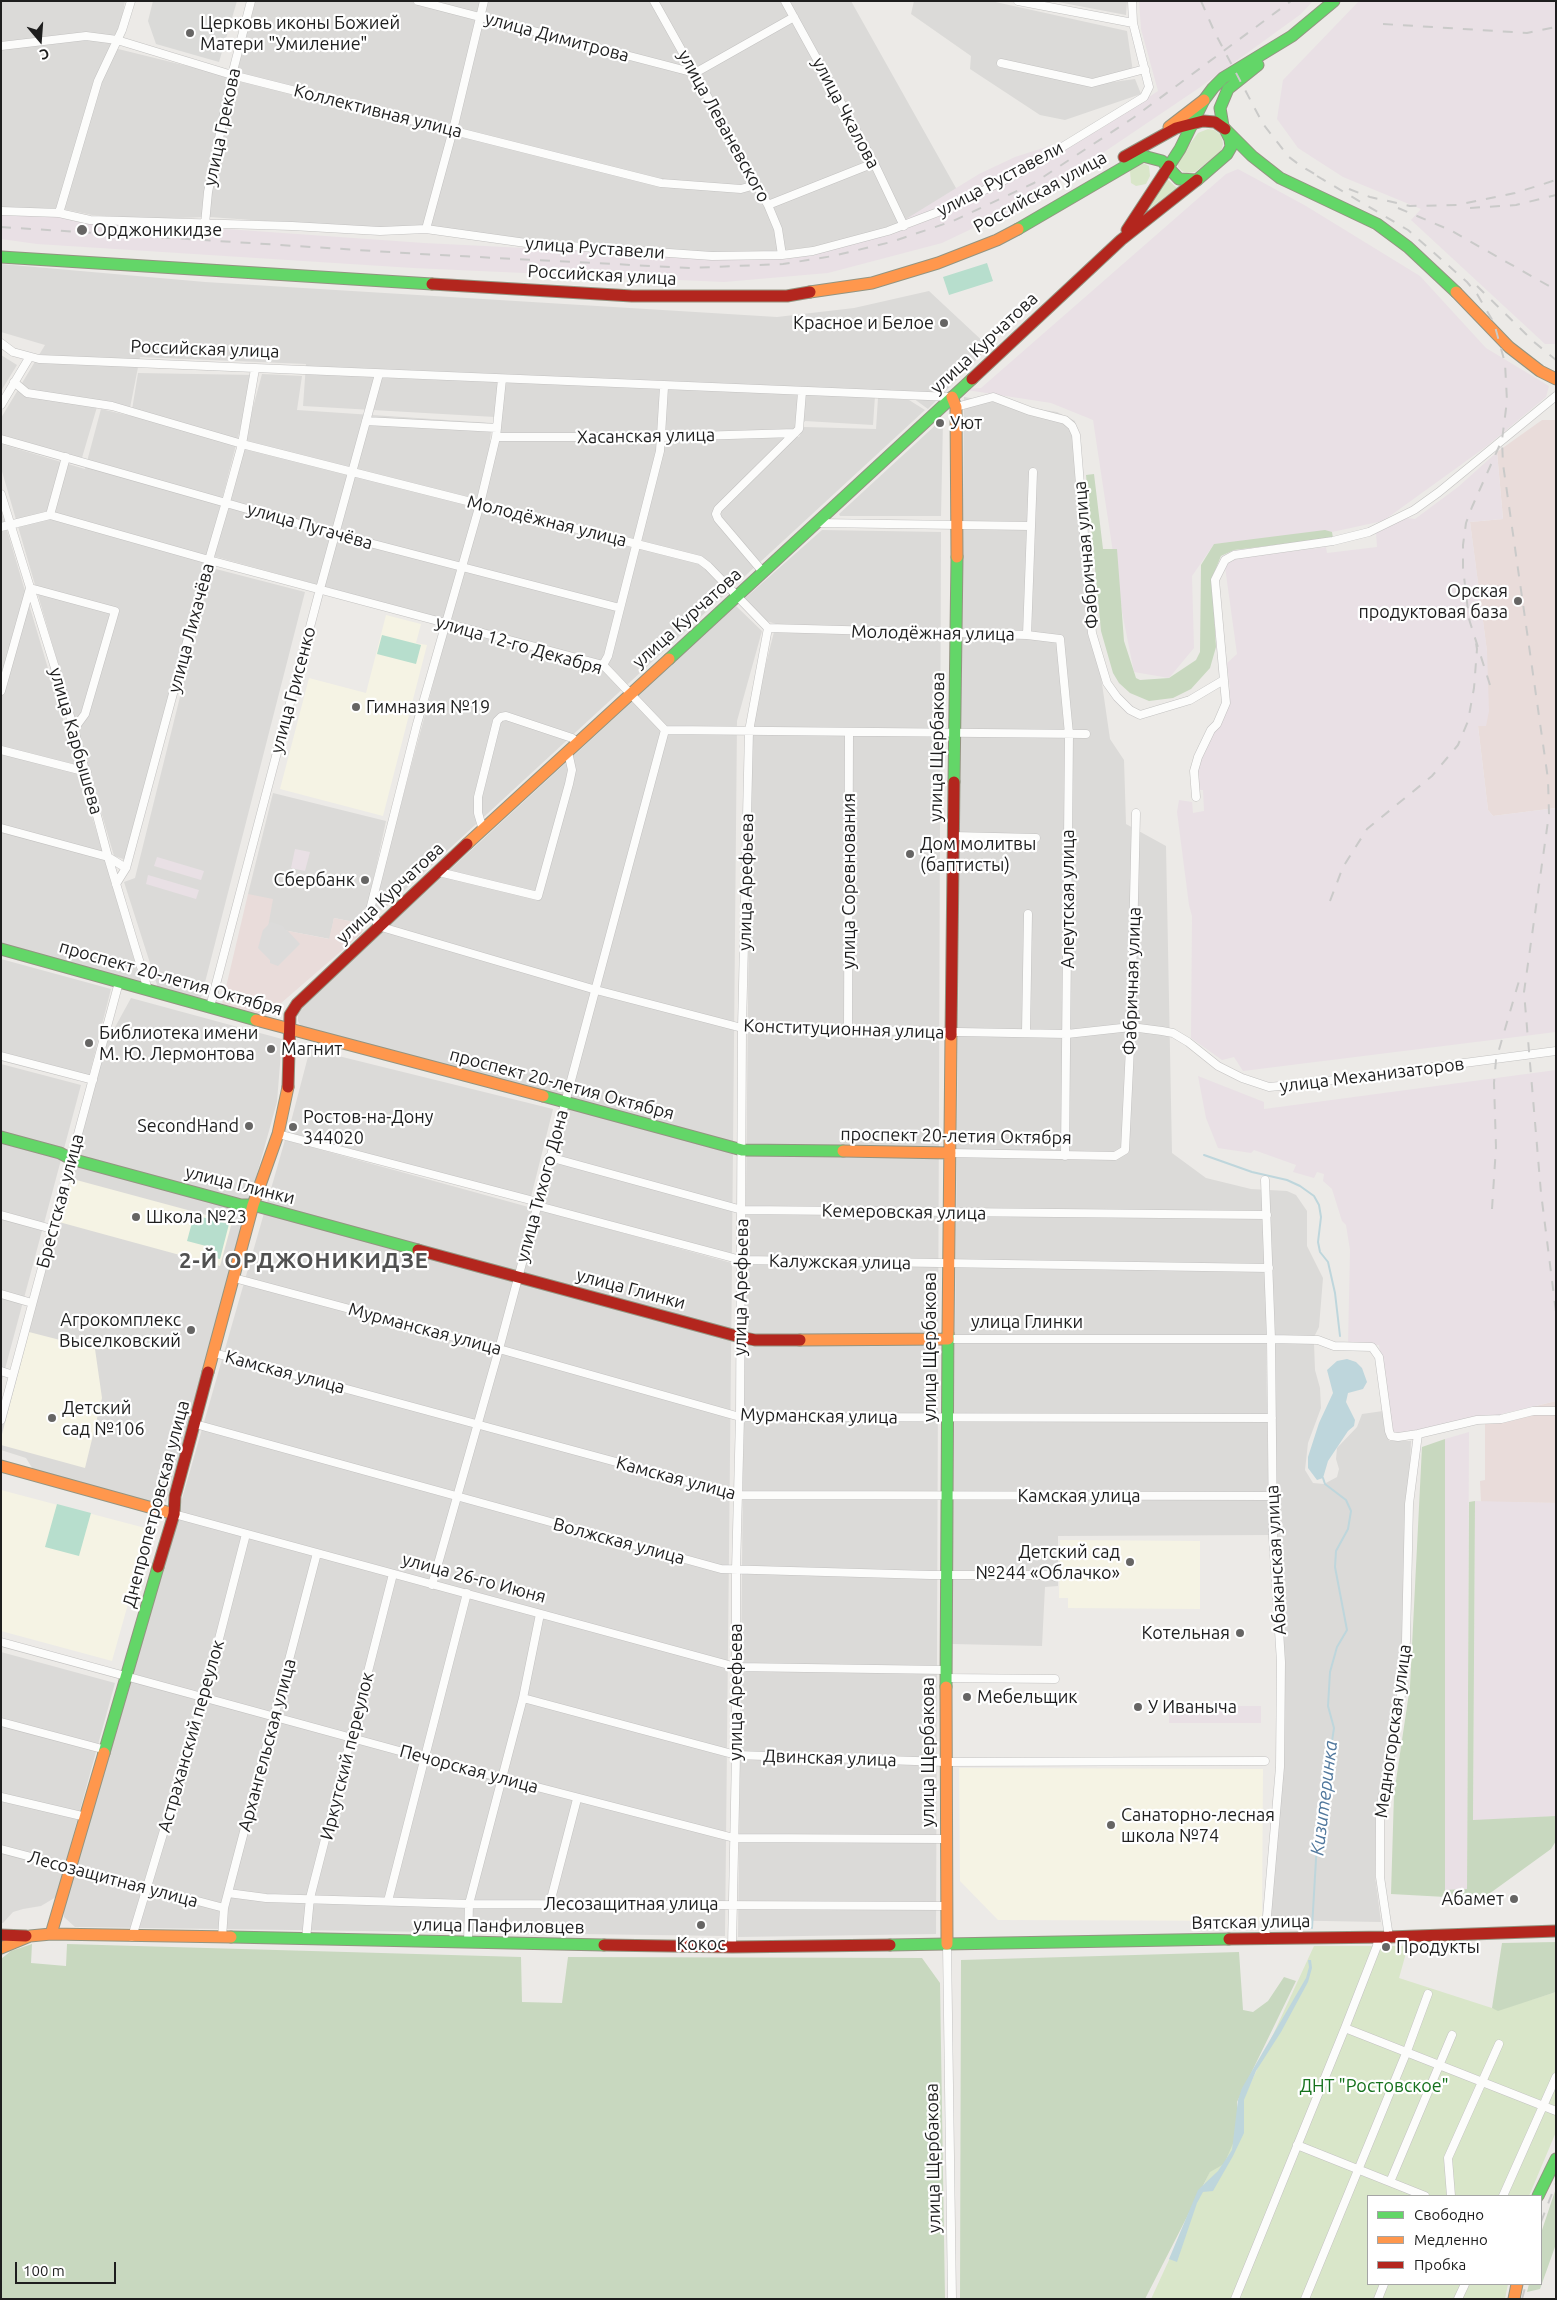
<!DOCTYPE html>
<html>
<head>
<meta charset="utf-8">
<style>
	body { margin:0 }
	#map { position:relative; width:1557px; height:2300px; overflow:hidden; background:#eceae7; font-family:Ubuntu,sans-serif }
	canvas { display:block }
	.frame { position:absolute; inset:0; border:2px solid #1e1e1e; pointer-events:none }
	.legend { position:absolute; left:1367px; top:2195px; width:175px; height:90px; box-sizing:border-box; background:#fff; border:1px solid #a5a5a5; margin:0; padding:6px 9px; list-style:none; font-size:15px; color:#1e1e1e }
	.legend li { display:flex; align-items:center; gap:10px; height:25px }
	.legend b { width:25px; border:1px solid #a5a5a5 }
	.north { position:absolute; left:15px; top:15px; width:50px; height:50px; -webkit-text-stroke:4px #fff; paint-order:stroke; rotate:162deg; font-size:14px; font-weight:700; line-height:20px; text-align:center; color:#1e1e1e }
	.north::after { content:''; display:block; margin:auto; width:18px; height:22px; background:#1e1e1e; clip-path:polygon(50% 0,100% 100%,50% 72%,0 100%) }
	.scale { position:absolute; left:15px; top:2262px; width:101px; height:22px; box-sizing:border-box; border:2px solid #1e1e1e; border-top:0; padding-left:6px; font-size:15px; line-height:18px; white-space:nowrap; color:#1e1e1e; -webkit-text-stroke:4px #fff; paint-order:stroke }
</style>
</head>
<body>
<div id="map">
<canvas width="1557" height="2300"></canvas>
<div class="frame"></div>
<ul class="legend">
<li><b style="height:6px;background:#63d668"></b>Свободно</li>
<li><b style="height:6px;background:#ff974d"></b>Медленно</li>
<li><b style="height:6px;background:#b3261e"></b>Пробка</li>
</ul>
<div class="north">С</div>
<div class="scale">100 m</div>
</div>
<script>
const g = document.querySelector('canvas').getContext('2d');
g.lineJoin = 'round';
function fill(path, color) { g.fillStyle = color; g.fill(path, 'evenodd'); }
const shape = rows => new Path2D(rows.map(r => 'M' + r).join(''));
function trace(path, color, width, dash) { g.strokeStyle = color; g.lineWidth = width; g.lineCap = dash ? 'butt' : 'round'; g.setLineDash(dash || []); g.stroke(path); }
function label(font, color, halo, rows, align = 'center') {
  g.font = font + ' Ubuntu,sans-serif'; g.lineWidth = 4.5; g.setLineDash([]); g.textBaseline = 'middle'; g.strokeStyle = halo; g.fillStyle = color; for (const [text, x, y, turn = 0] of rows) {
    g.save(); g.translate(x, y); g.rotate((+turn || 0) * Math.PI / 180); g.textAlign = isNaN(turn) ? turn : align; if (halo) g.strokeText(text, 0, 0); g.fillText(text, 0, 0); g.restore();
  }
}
const residential = shape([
	[1,1,125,1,120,29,110,47,232,77,252,1,851,1,961,197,886,228,813,247,753,253,712,254,210,217,147,219,92,215,58,208,22,211,1,209],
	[914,1,991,1,1127,31,1133,72,1091,80,998,61,998,67,1091,85,1135,79,1141,94,1065,120,1040,115,970,69,971,56,911,14],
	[1053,1,1127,1,1126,15],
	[1,264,205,282,777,317,854,308,929,291,989,347,928,409,910,396,875,396,873,425,805,421,796,435,494,437,495,417,303,406,306,364,140,357,129,413,97,407,81,461,1,439,1,418,45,345,1,332],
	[1,355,17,365,1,391],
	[138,373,254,375,129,861,114,856,1,468,1,444,85,469,101,409,131,416],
	[262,374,302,376,297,410,492,423,490,441,799,437,804,427,876,429,878,398,909,400,925,410,384,909,379,910,376,909,374,905,450,621,213,556],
	[964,397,1057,412,1075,421,1099,663,1110,739,1124,760,1126,824,1166,846,1172,1153,1206,1178,1251,1189,1287,1191,1296,1195,1307,1211,1307,1246,1323,1278,1319,1327,1314,1337,1266,1338,1269,1535,1058,1536,1058,1586,1045,1587,1042,1646,952,1644],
	[940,421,943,421,941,516,840,516,839,514],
	[1,510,142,985,4,945,1,955],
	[822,530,941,532,936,1934,738,1937,751,723,776,624,763,620,743,600],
	[212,568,305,592,201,998,158,988,124,882,135,878],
	[736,606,762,631,737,721,732,1254,541,1203,570,1097,302,1028,298,1021,298,1014,302,1006],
	[273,793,386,821,364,924,334,918,330,939,267,927,248,894],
	[1,959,111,989,89,1076,1,1052],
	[131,998,282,1039,277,1102,166,1502,159,1505,34,1471,26,1458,1,1450,1,1428,95,1080,108,1040],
	[310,1049,553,1109,531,1197,288,1133],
	[1,1064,81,1085,1,1384],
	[285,1140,732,1263,725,1936,75,1927,64,1917,64,1910],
	[1274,1342,1314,1343,1315,1370,1320,1388,1321,1408,1308,1443,1305,1470,1313,1483,1324,1484,1337,1477,1339,1469,1336,1459,1337,1448,1357,1427,1362,1414,1383,1411,1389,1441,1411,1441,1403,1640,1396,1693,1376,1810,1375,1876,1381,1922,1269,1920,1283,1763,1274,1496],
	[1,1652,115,1683,56,1897,41,1906,23,1909,13,1912,3,1923,1,1923]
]);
const commercial = shape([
	[1542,420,1556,420,1556,808,1493,816,1488,810,1478,726,1487,652,1470,522,1503,519,1497,452],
	[248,894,273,899,268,927,329,939,334,918,364,924,362,933,265,1017,222,1004],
	[1556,1401,1556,1503,1481,1502,1480,1481,1485,1480,1485,1419]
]);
const industrial = shape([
	[1139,1,1313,1,1301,14,1199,88,1036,198,942,243,828,273,724,282,413,268,37,244,1,239,1,213,424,243,726,258,827,250,894,229,906,219,979,174,1015,157,1099,130,1158,91,1141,29],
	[1359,1,1556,1,1556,344,1545,344,1411,220,1421,209,1343,177,1298,148,1277,119,1283,80],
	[1238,169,1306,206,1420,276,1486,348,1549,386,1546,397,1487,446,1383,521,1332,532,1214,544,1192,576,1194,648,1169,678,1134,672,1122,612,1093,420,1051,403,960,389,981,388,1226,174],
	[1497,452,1503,519,1470,522,1487,651,1489,711,1486,726,1478,726,1488,810,1493,816,1556,808,1556,1032,1243,1071,1234,1057,1222,1060,1191,1038,1192,916,1189,905,1177,812,1179,800,1192,802,1193,813,1204,811,1203,790,1197,790,1196,759,1224,705,1227,690,1230,690,1227,663,1237,654,1225,567,1227,562,1231,559,1326,547,1327,553,1377,547,1376,532,1394,521,1407,518,1415,519,1458,487],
	[295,849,310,852,305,871,291,868],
	[157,857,204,871,201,880,154,866],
	[148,875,199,890,196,899,146,884],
	[1556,1070,1556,1401,1397,1439,1389,1428,1379,1345,1348,1345,1350,1250,1346,1225,1342,1221,1332,1189,1323,1181,1324,1174,1317,1172,1314,1178,1293,1172,1296,1165,1254,1150,1251,1153,1218,1148,1206,1118,1198,1076,1264,1102,1264,1109],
	[1469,1432,1467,1890,1445,1890,1445,1439],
	[1475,1501,1556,1503,1556,1816,1473,1821],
	[1169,1706,1261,1706,1261,1723,1169,1723]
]);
const education = shape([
	[386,615,421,624,416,643,427,645,383,816,280,789,309,678,366,693],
	[69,1178,232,1222,220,1266,59,1222],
	[29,1332,95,1349,102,1398,85,1468,1,1445,1,1438],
	[1,1490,149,1529,112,1661,1,1631],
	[1060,1540,1200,1541,1200,1609,1068,1608,1068,1598,1059,1598],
	[959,1768,1263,1769,1262,1921,998,1920,960,1881]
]);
const religious = shape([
	[153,1,237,1,219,62,156,44,148,21]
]);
const grass = shape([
	[1208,129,1214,130,1221,135,1223,144,1221,152,1195,172,1187,173,1182,171,1178,167,1178,160,1198,133],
	[1141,162,1149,166,1150,176,1146,184,1136,186,1131,183,1130,171,1132,167],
	[1166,178,1177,188,1150,208,1149,207],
	[1314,1946,1408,1946,1399,1978,1498,2010,1556,1992,1556,2132,1529,2196,1368,2196,1368,2284,1508,2284,1505,2299,1151,2299]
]);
const forest = shape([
	[1094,474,1103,549,1117,549,1124,641,1136,678,1140,680,1169,678,1196,660,1200,652,1201,565,1214,544,1325,530,1332,532,1333,538,1234,550,1221,556,1212,578,1216,647,1210,668,1191,689,1173,698,1149,701,1130,693,1119,683,1113,673,1101,631,1086,475],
	[1445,1439,1445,1890,1467,1889,1469,1502,1475,1501,1473,1820,1556,1816,1556,1841,1551,1849,1482,1899,1391,1894,1394,1794,1410,1686,1422,1447],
	[1556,1942,1556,1992,1498,2011,1492,2008,1502,1943],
	[32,1944,31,1963,66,1966,67,1944,521,1957,522,2002,562,2003,568,1957,922,1958,940,1983,945,2299,1,2299,1,1959,11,1951],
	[1239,1952,1243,2010,1253,2012,1268,2001,1284,1977,1296,1981,1237,2102,1239,2130,1224,2164,1210,2172,1145,2299,960,2299,961,1960],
	[1556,2188,1556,2244,1540,2289,1527,2292,1529,2284,1541,2284,1541,2233]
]);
const pitch = shape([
	[987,263,993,281,949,295,943,277],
	[382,635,421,645,416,664,377,654],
	[194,1215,229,1224,220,1259,204,1255,206,1246,187,1241],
	[57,1504,91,1513,79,1556,45,1547]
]);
const parking = shape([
	[271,922,283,926,300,944,278,966,270,963,270,960,258,948,263,930]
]);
const water = shape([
	[1347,1359,1356,1362,1362,1368,1367,1382,1363,1389,1348,1393,1346,1402,1355,1420,1354,1426,1348,1431,1328,1461,1323,1478,1317,1480,1308,1468,1308,1457,1319,1423,1333,1393,1327,1370,1337,1361],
	[1308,1960,1311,1960,1312,1968,1308,1982,1281,2032,1256,2071,1244,2100,1244,2133,1233,2156,1213,2191,1203,2192,1197,2203,1177,2262,1169,2259,1198,2190,1218,2171,1232,2150,1238,2100,1242,2088,1306,1978,1309,1967]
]);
const stream = shape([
	[1204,1155,1252,1172,1287,1180,1300,1186,1314,1196,1319,1205,1321,1217,1318,1242,1320,1252,1328,1262,1335,1293,1340,1336],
	[1312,1928,1317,1842,1334,1728,1328,1706,1330,1672,1337,1647,1347,1630,1335,1567,1336,1551,1348,1529,1351,1511,1346,1500,1325,1484,1323,1478]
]);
const street = shape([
	[418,1,695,73,794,17],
	[654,1,768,205,778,229,782,255],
	[785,1,874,163,904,226],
	[1018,1,1133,23],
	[1,46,86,36,117,40,232,75,661,183,741,189,755,185],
	[1001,63,1092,83,1145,69],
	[768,205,874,163],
	[1,211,59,213,90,220,292,226,380,231,426,229,526,243,712,256,782,255,813,251,888,231,946,209,1023,171,1144,97,1149,87,1133,23,1132,1],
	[59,213,98,81,122,30,131,1],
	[205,224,208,192,232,75,251,1],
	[426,229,453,130,484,1],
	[1,343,13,352,39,359,952,397],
	[502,379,496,437,480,504,417,724,371,906,378,926,596,990,742,1028,1067,1034,1131,1027,1162,1031,1173,1033,1188,1042,1218,1066,1242,1078,1269,1087,1311,1083,1556,1051],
	[14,382,27,393,112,406,242,444,700,560,708,566,768,628,1027,635,1060,639,1069,734,1065,1156],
	[1,405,29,358],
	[956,407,993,397,1030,411,1065,420,1072,426,1076,435,1092,633,1107,683,1117,697,1130,710,1140,715,1190,700,1222,681],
	[366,421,497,428],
	[496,437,663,437,795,433],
	[1,439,335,534,620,608],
	[1,494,74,729,108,857,148,990],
	[50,515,66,457],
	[817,523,1031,526],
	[1,527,50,515,209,560,603,665,665,730,1086,734],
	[763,572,718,519,716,514,718,509,799,429,802,392],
	[1027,635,1033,472],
	[603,665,608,656,660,451,664,387],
	[1,691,30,588,115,611,85,714,74,729],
	[1,750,87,772],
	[1196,797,1194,771,1198,757,1211,730,1217,724,1226,703,1215,580,1225,560,1234,555,1333,541,1369,532,1414,510,1439,492,1556,396],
	[1,828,108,857,126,868],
	[483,830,478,813,478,797,497,721,501,717,506,716,572,738,578,743],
	[953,836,1036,838],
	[439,872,538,896,569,784,572,770,568,752],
	[116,884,126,868,209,560,226,502,242,444,255,369],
	[210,1007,320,589,379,374],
	[848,1029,849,732],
	[1026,1032,1028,914],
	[1,1056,93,1080],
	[278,1134,534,1201,542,1207,741,1260,1269,1268],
	[950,1153,1115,1156,1125,1150,1131,1027,1136,813],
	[549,1157,742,1210,1267,1215],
	[1,1215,52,1229],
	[234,1278,499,1349,740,1417,1272,1418],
	[1,1294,32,1303],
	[948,1339,1271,1339,1318,1340,1334,1346,1372,1347,1379,1357,1389,1431,1391,1436,1398,1437,1418,1434,1477,1420,1501,1419,1533,1411,1556,1411],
	[214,1353,738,1495,1273,1496],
	[1,1371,13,1375],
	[1,1420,119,982],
	[195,1424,721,1569,930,1575,1051,1575,1055,1577],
	[174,1514,736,1667,946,1670],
	[432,1585,499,1349,665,730],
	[1,1642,425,1758,734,1838,945,1839],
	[946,1678,1055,1679],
	[523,1698,736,1755,945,1762,1265,1761],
	[1,1722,106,1750],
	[1,1797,86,1817],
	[1,1849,224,1908],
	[228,1893,266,1898,469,1904,945,1906],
	[388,1901,467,1593],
	[550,1903,577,1799],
	[132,1937,204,1697,246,1534],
	[1389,1937,1380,1877,1380,1811,1401,1695,1406,1641,1409,1504,1418,1434],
	[222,1938,224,1908,317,1553],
	[306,1939,310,1898,393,1574],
	[1265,1939,1280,1767,1281,1662,1273,1537,1271,1339,1265,1180],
	[468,1942,469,1904,523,1698,540,1614],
	[947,1944,952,2299],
	[732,1947,736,1755,736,1570,740,1417,742,1028,749,731,768,628],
	[1345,2028,1556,2111],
	[1297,2145,1425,2196],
	[1390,2182,1452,2035],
	[1451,2196,1448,2158,1499,2044],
	[1503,2196,1556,2077],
	[1235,2299,1345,2028,1377,1946,1378,1937],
	[1305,2299,1407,2051,1428,1994],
	[1378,2299,1384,2284],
	[1458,2299,1465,2284]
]);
const fast = shape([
	[1223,126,1220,108,1228,89,1258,65],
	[1226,130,1252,156,1280,178,1377,224,1408,247,1456,292],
	[1169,166,1180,149,1204,100,1213,88,1223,78,1292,36,1334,1],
	[1018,229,1143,156,1162,161,1179,179,1197,180,1227,154,1231,147,1230,139,1225,129],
	[1,257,432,284],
	[669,659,972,379],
	[954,782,957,557],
	[1,949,256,1020],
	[543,1096,742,1150,843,1151],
	[1,1137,60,1153,71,1159,241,1205,253,1205,418,1250],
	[946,1687,948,1334],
	[104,1753,158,1567],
	[231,1937,604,1945],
	[890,1945,1229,1939],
	[1538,2196,1556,2159]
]);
const slow = shape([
	[1169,127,1204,100],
	[810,292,872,283,938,263,997,240,1018,229],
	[1456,292,1509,347,1540,371,1556,379],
	[952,397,956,407,957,557],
	[467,844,669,659],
	[256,1020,543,1096],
	[843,1151,950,1153],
	[948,1334,951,1035],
	[800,1340,948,1339],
	[208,1372,253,1205,278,1134,288,1087],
	[1,1466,174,1514],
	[946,1687,947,1944],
	[51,1934,104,1753],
	[1,1948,30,1936,51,1934,231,1937],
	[1514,2299,1517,2284]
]);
const jam = shape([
	[1124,157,1176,128,1203,121,1215,122,1225,129],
	[1127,230,1169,166],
	[432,284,632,296,787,296,810,292],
	[972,379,1121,240,1197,180],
	[951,1035,954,782],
	[288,1087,290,1015,297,1004,467,844],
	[418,1250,740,1337,755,1340,800,1340],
	[158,1567,174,1514,175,1496,208,1372],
	[1,1935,26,1936],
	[1229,1939,1389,1937,1556,1931],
	[604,1945,732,1947,890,1945]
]);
const rail = shape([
	[1201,1,1215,33,1263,124,1289,157,1301,166,1323,179],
	[1383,24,1527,33,1556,27],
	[1317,176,1408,230,1467,282,1477,294,1494,323,1505,363,1507,401,1502,440,1503,464,1548,779,1549,814,1524,992,1541,1193,1556,1312],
	[1349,189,1370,197,1410,206,1457,205,1515,193,1556,180],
	[1398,208,1450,230,1556,290],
	[1470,208,1516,205,1556,195],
	[1,227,420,254,690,268,783,264,833,256,891,242,953,221,1034,183,1133,118,1291,1],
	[1477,286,1534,342,1556,360],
	[1490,685,1469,619,1463,568,1463,545,1466,523,1472,507,1501,442],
	[1330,901,1343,867,1367,829,1432,776,1458,745,1468,721,1474,688,1477,649,1475,637],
	[1492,1209,1496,1147,1494,1083,1496,1060,1521,974],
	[1541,2222,1556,2183],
	[1522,2299,1526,2284]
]);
const markers = [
	[190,33,5,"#666564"],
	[82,230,6,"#666564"],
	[944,323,5,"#666564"],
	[940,423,5,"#666564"],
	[1518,601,5,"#666564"],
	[356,707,5,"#666564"],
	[910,854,5,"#666564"],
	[365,880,5,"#666564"],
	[89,1043,5,"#666564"],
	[271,1049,5,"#666564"],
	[249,1126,5,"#666564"],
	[293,1127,5,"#666564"],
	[136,1217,5,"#666564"],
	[191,1330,5,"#666564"],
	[52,1418,5,"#666564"],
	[1130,1562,5,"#666564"],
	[1240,1633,5,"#666564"],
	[967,1697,5,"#666564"],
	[1138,1707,5,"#666564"],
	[1111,1825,5,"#666564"],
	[1514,1899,5,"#666564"],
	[701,1925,5,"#666564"],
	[1386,1947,5,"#666564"]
];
const poiNames = [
	["Церковь иконы Божией",200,23],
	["Матери \"Умиление\"",200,44],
	["Орджоникидзе",93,230],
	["Красное и Белое",934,323,"right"],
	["Уют",950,423],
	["Орская",1508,591,"right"],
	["продуктовая база",1508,612,"right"],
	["Гимназия №19",366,707],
	["Дом молитвы",920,844],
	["(баптисты)",920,865],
	["Сбербанк",355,880,"right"],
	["Библиотека имени",99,1033],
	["М. Ю. Лермонтова",99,1054],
	["Магнит",281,1049],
	["Ростов-на-Дону",303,1117],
	["344020",303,1138],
	["SecondHand",239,1126,"right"],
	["Школа №23",146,1217],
	["Агрокомплекс",181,1320,"right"],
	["Выселковский",181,1341,"right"],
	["Детский",62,1408],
	["сад №106",62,1429],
	["Детский сад",1120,1552,"right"],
	["№244 «Облачко»",1120,1573,"right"],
	["Котельная",1230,1633,"right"],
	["Мебельщик",977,1697],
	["У Иваныча",1148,1707],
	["Санаторно-лесная",1121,1815],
	["школа №74",1121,1836],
	["Абамет",1504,1899,"right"],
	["Кокос",701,1944,"center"],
	["Продукты",1396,1947]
];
const streetNames = [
	["улица Димитрова",557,37,15],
	["Коллективная улица",378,111,14],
	["улица Чкалова",846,113,62],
	["улица Леваневского",724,126,61],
	["улица Грекова",222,127,-78],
	["улица Руставели",1000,179,-28],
	["Российская улица",1040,192,-29],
	["улица Руставели",595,248,4],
	["Российская улица",602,275,3],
	["улица Курчатова",984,343,-43],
	["Российская улица",205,349,2],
	["Хасанская улица",646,436,-1],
	["Молодёжная улица",547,521,14],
	["улица Пугачёва",310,526,16],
	["Фабричная улица",1086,555,-95],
	["улица Курчатова",687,618,-42],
	["улица Лихачёва",191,628,-75],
	["Молодёжная улица",933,633,1],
	["улица 12-го Декабря",519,645,16],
	["улица Грисенко",293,690,-75],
	["улица Карбышева",76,741,74],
	["улица Щербакова",937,747,-89],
	["улица Соревнования",849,881,-90],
	["улица Арефьева",746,882,-89],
	["улица Курчатова",390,893,-43],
	["Алеутская улица",1068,899,-90],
	["проспект 20-летия Октября",171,978,16],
	["Фабричная улица",1132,981,-88],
	["Конституционная улица",844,1029,2],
	["улица Механизаторов",1372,1075,-7],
	["проспект 20-летия Октября",562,1084,15],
	["проспект 20-летия Октября",956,1136,1],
	["улица Глинки",240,1185,14],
	["улица Тихого Дона",542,1186,-75],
	["Брестская улица",60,1201,-75],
	["Кемеровская улица",904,1212,1],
	["Калужская улица",840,1262,1],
	["улица Арефьева",741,1287,-89],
	["улица Глинки",631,1289,15],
	["улица Глинки",1027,1322],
	["Мурманская улица",425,1329,15],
	["улица Щербакова",930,1347,-90],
	["Камская улица",285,1372,15],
	["Мурманская улица",819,1416,1],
	["Камская улица",676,1478,15],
	["Камская улица",1079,1496],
	["Днепропетровская улица",156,1504,-75],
	["Волжская улица",619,1541,15],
	["Абаканская улица",1276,1560,-93],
	["улица 26-го Июня",474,1578,15],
	["улица Арефьева",736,1692,-90],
	["Медногорская улица",1393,1731,-82],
	["Астраханский переулок",191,1736,-74],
	["Архангельская улица",267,1745,-75],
	["улица Щербакова",928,1752,-90],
	["Иркутский переулок",347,1756,-76],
	["Двинская улица",830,1758,2],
	["Печорская улица",469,1769,15],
	["Лесозащитная улица",113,1879,15],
	["Лесозащитная улица",631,1904],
	["Вятская улица",1251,1922,-1],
	["улица Панфиловцев",499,1926,1],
	["улица Щербакова",933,2158,-91]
];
const parkNames = [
	["ДНТ \"Ростовское\"",1374,2086]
];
const waterNames = [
	["Кизитеринка",1324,1798,-83]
];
const districtNames = [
	["2-Й ОРДЖОНИКИДЗЕ",304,1261]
];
fill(residential, '#dbdad8');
fill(commercial, '#e9dcda');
fill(industrial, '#e9e0e5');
fill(education, '#f5f3e4');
fill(religious, '#dadad8');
fill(grass, '#d9e6c9');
fill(forest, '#c8d8bf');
fill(pitch, '#b7decd');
fill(parking, '#dcdbda');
fill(water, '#bed6dc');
trace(stream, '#bed6dc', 2);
trace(street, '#c3c2c1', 9);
trace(fast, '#939481', 13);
trace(slow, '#939481', 13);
trace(jam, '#939481', 13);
trace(street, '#fcfcfb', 8);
trace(fast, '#63d668', 11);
trace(slow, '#ff974d', 11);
trace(jam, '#b3261e', 11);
trace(rail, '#cacac9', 2, [10, 10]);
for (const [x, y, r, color] of markers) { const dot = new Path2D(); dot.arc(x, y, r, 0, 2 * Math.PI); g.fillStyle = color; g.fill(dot); trace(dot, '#fff', 2); }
label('18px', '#1e1e1e', '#fff', poiNames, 'left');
label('18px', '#1e1e1e', '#fff', streetNames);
label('18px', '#16721d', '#fff', parkNames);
label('italic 19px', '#51789d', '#fff', waterNames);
g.letterSpacing = '1px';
label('bold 22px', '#515151', '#fff', districtNames);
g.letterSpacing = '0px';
</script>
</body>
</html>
